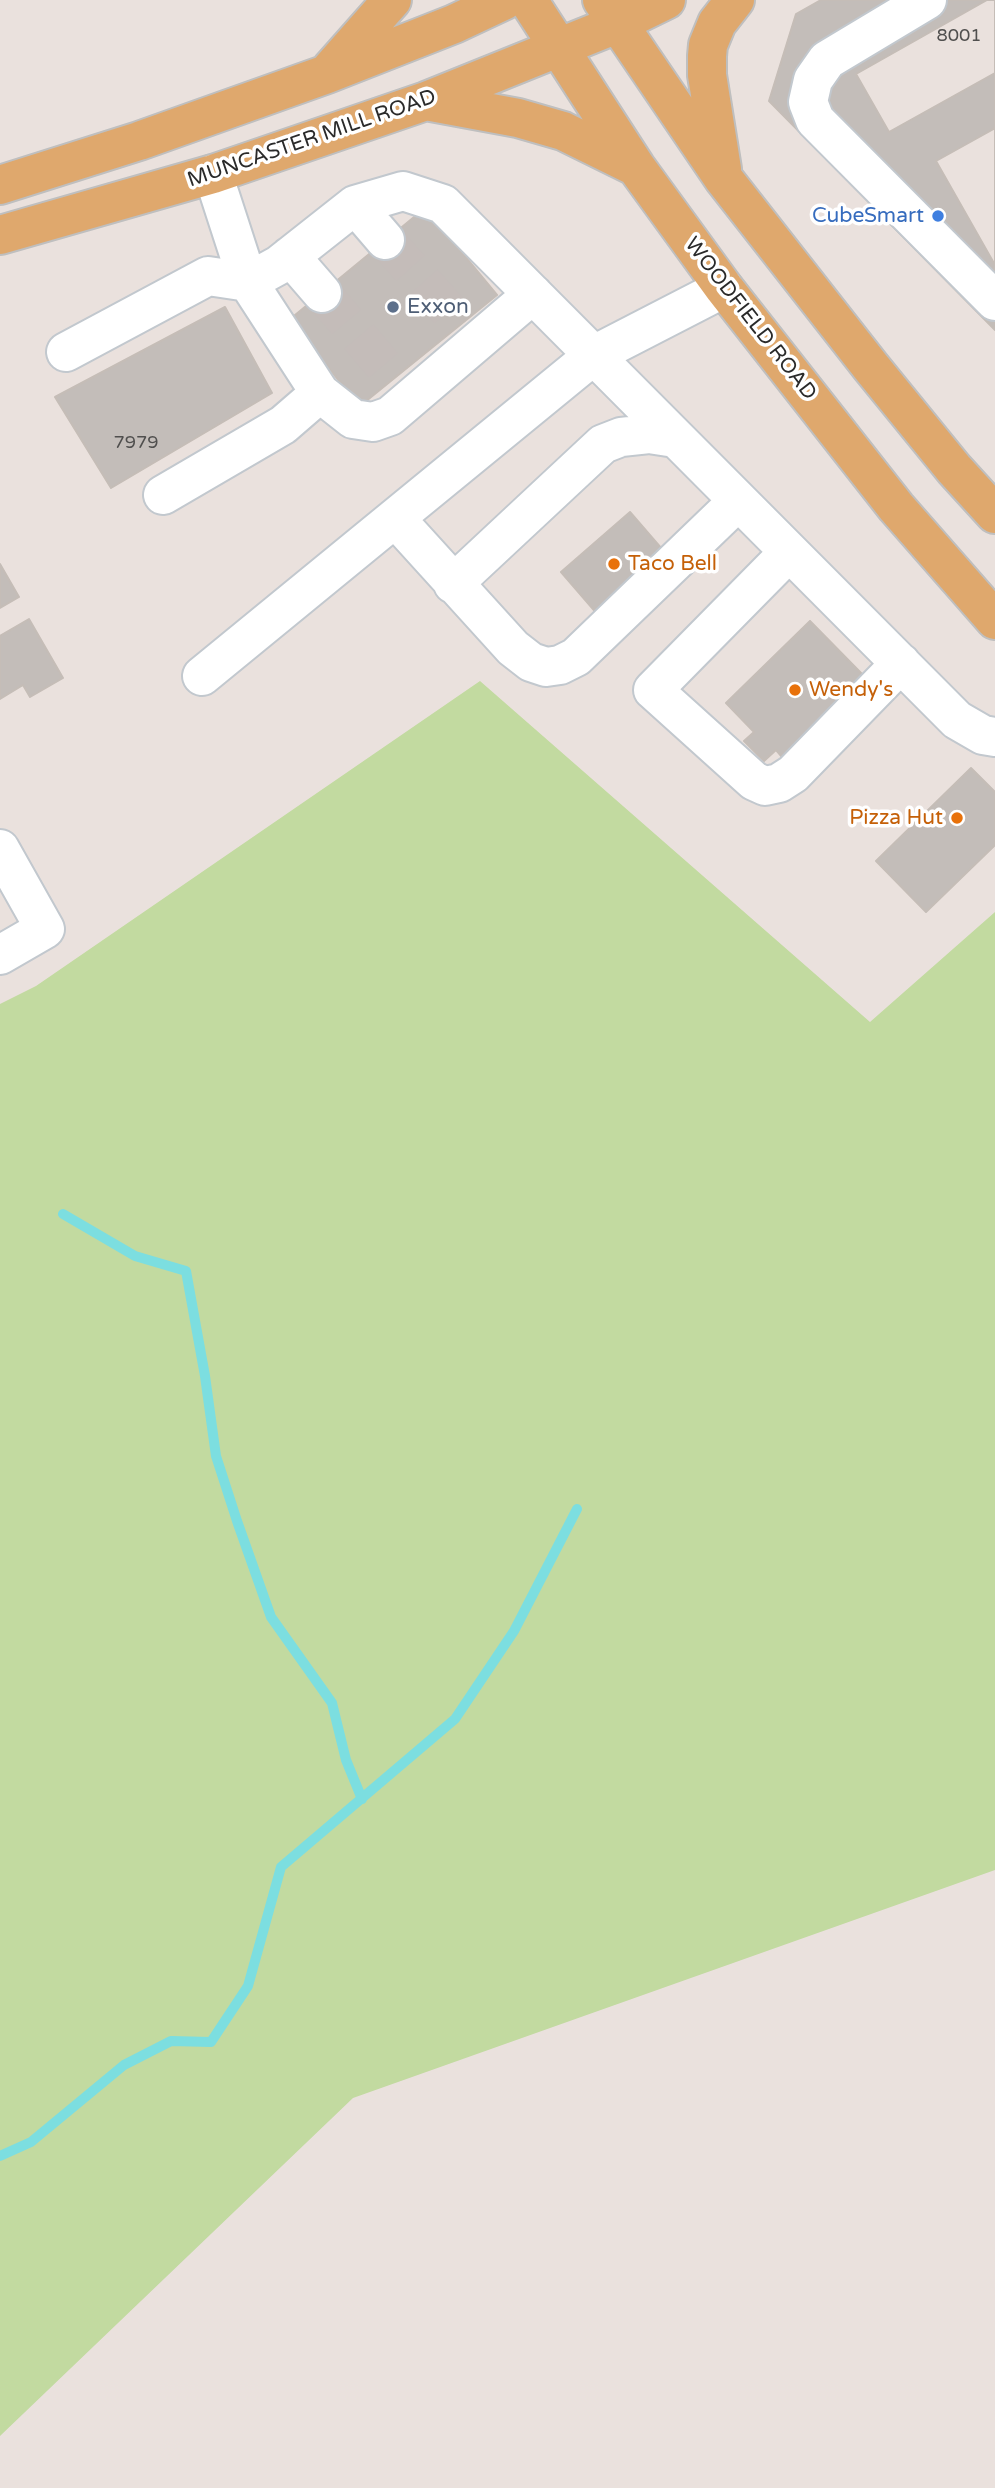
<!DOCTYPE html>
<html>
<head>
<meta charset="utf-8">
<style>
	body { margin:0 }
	canvas { display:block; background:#eae1dd }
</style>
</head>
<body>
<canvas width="995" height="2488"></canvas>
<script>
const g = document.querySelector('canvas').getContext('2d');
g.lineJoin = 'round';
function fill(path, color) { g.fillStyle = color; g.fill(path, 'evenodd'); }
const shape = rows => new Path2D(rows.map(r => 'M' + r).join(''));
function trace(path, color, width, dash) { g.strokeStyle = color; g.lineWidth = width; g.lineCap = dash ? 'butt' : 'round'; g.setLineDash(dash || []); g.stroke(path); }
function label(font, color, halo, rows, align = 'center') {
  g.font = font + ' "Varela Round",sans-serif'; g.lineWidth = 7; g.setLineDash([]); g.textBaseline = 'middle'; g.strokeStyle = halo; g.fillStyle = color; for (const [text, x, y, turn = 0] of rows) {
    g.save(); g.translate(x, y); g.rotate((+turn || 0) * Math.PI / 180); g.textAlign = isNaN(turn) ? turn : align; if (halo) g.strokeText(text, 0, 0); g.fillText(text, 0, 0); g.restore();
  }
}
const green = shape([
	[480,681,870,1022,995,912,995,1870,353,2098,0,2436,0,1004,36,986]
]);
const stream = shape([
	[63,1214,135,1256,186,1271,205,1376,216,1456,237,1521,271,1617,332,1703,346,1760,362,1799],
	[0,2156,31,2142,124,2065,171,2041,211,2042,248,1986,281,1867,455,1719,514,1631,577,1509]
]);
const building = shape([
	[821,0,995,0,995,330,769,101,796,14,821,0],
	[987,0,995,0,995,73,889,132,856,74,987,0],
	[995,128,995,265,936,161,995,128],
	[425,208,497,295,360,406,289,320,425,208],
	[225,307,272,393,111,488,55,397,225,307],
	[630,512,668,556,599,616,561,572,630,512],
	[0,564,19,597,0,608,0,564],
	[29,619,63,678,30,697,23,685,0,699,0,636,29,619],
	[810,621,864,676,782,757,776,750,764,761,744,741,754,732,726,703,810,621],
	[971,768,995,792,995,845,926,912,876,861,971,768]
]);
const minorTunnel = shape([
	[385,240,461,324],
	[322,293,395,379]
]);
const minor = shape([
	[927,0,827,60,813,80,808,102,815,120,995,301],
	[213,174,248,282,320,393,353,419,373,422,390,416,533,294],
	[355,205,385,240],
	[290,256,322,293],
	[66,352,208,276,248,282,279,265,355,205,403,191,443,204,957,720,983,735,995,737],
	[163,495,283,425,320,393],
	[395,518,513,648,531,662,546,667,560,665,576,657,738,501],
	[789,552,653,690,754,781,765,786,779,783,793,774,901,663],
	[453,584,603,444,621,437,649,434,675,438],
	[202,676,594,355,724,288],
	[0,849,45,929,0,955]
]);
const major = shape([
	[528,0,636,167,724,288,896,507,995,620],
	[602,0,723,178,871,367,954,469,995,514],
	[331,69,392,0],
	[426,101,518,118,563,131,636,167],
	[722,169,707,75,707,56,708,45,717,23,735,0],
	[0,185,139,141,327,74,454,24,505,0],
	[0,235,213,174,426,101,617,24,666,0]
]);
const markers = [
	[938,216,7,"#3f7fe0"],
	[393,307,7,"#5c6f8a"],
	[614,564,7,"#e8710a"],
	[795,690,7,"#e8710a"],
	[957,818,7,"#e8710a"]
];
const numberNames = [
	["8001",959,36],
	["7979",136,443]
];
const streetNames = [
	["MUNCASTER MILL ROAD",312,139,-19],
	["WOODFIELD ROAD",750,319,52]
];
const shopNames = [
	["CubeSmart",924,216]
];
const serviceNames = [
	["Exxon",407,307]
];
const foodNames = [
	["Taco Bell",628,564],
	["Wendy's",809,690],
	["Pizza Hut",943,818,"right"]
];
fill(green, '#c2daa0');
trace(stream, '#7cdee0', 10);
fill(building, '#c3bdb9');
trace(building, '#c5bdb7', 2);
trace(minorTunnel, '#c4bcb9', 38, [38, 19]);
trace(minor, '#c2c8ce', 42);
trace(major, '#bfbfbf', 42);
trace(minor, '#fff', 38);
trace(major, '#dfa86d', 38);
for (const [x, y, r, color] of markers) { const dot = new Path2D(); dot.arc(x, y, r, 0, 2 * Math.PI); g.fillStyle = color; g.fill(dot); trace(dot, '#fff', 2.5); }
label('18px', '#504f4e', null, numberNames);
label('21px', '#2a2a2a', '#fff', streetNames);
label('21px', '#366cbe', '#fff', shopNames, 'right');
label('21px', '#4e5e75', '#fff', serviceNames, 'left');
label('21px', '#c56008', '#fff', foodNames, 'left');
</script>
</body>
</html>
